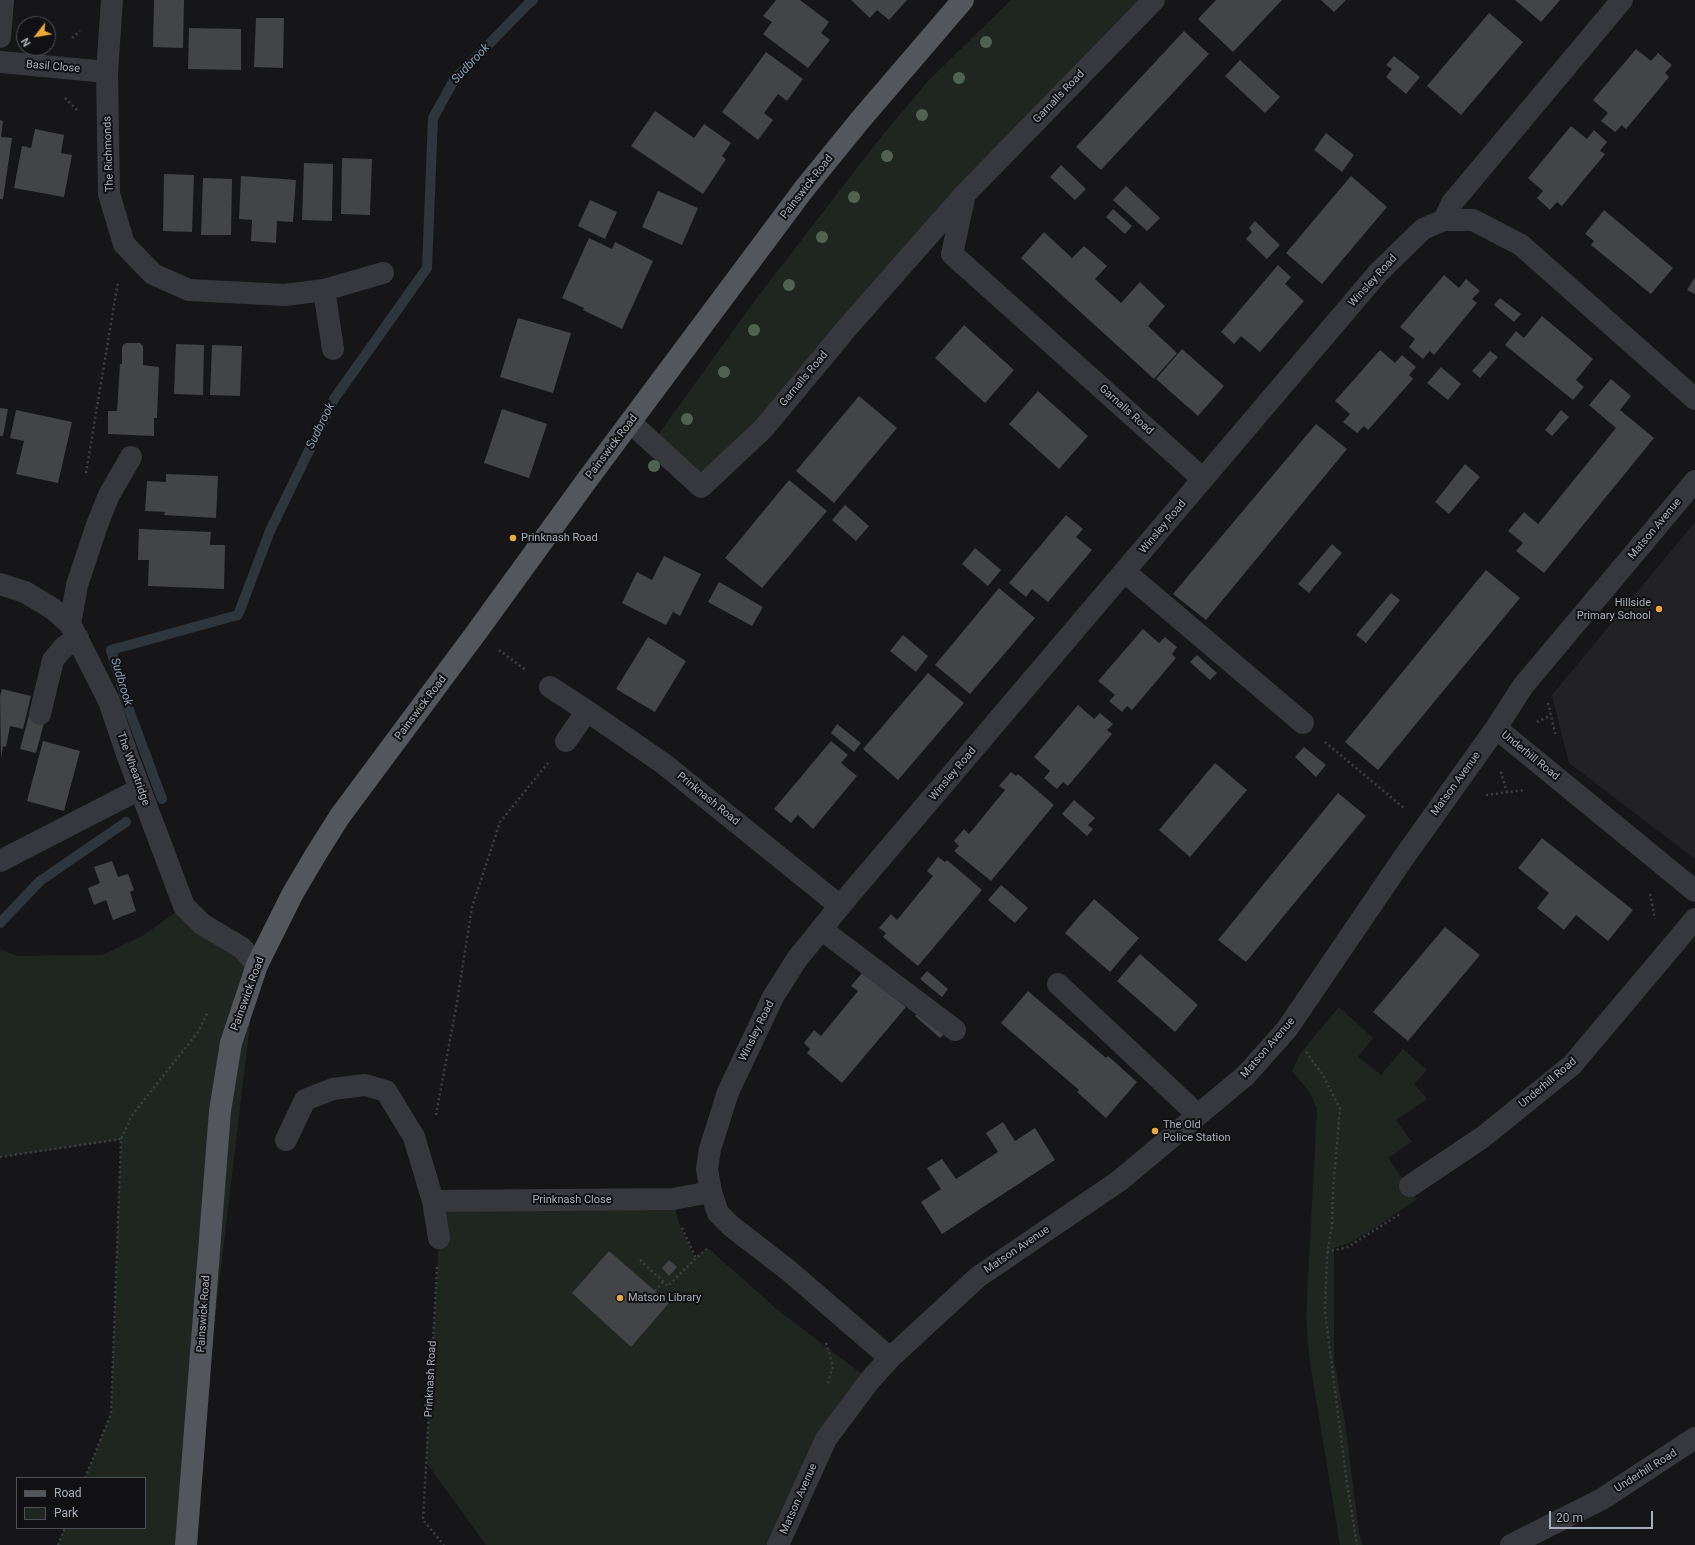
<!DOCTYPE html>
<html>
<head>
<meta charset="utf-8">
<style>
	body { margin:0 }
	#map { position:relative; width:1695px; height:1545px; overflow:hidden; background:#161618; font-family:Roboto,sans-serif }
	canvas { display:block }
	.legend { position:absolute; left:16px; top:1477px; width:130px; height:52px; box-sizing:border-box; background:#111113; border:1px solid #4d5055; margin:0; padding:5px 7px; list-style:none; font-size:12px; color:#a8aeb8 }
	.legend li { display:flex; align-items:center; gap:8px; height:20px }
	.legend b { width:20px; border:1px solid #4d5055 }
	.north { position:absolute; left:16px; top:16px; width:40px; height:40px; box-sizing:border-box; background:#111113; border:1px solid #4d5055; border-radius:50%; rotate:239deg; font-size:11px; font-weight:700; line-height:16px; text-align:center; color:#a8aeb8 }
	.north::after { content:''; display:block; margin:auto; width:14px; height:18px; background:#eeaa38; clip-path:polygon(50% 0,100% 100%,50% 72%,0 100%) }
	.scale { position:absolute; left:1549px; top:1511px; width:104px; height:18px; box-sizing:border-box; border:2px solid #a8aeb8; border-top:0; padding-left:5px; font-size:12px; line-height:14px; white-space:nowrap; color:#a8aeb8; -webkit-text-stroke:3px #111113; paint-order:stroke }
</style>
</head>
<body>
<div id="map">
<canvas width="1695" height="1545"></canvas>
<ul class="legend">
<li><b style="height:5px;background:#53565c"></b>Road</li>
<li><b style="height:11px;background:#1e261f"></b>Park</li>
</ul>
<div class="north">N</div>
<div class="scale">20 m</div>
</div>
<script>
const g = document.querySelector('canvas').getContext('2d');
g.lineJoin = 'round';
function fill(path, color) { g.fillStyle = color; g.fill(path, 'evenodd'); }
const shape = rows => new Path2D(rows.map(r => 'M' + r).join(''));
function trace(path, color, width, dash) { g.strokeStyle = color; g.lineWidth = width; g.lineCap = dash ? 'butt' : 'round'; g.setLineDash(dash || []); g.stroke(path); }
function label(font, color, halo, rows, align = 'center') {
  g.font = font + ' Roboto,sans-serif'; g.lineWidth = 4; g.setLineDash([]); g.textBaseline = 'middle'; g.strokeStyle = halo; g.fillStyle = color; for (const [text, x, y, turn = 0] of rows) {
    g.save(); g.translate(x, y); g.rotate((+turn || 0) * Math.PI / 180); g.textAlign = isNaN(turn) ? turn : align; if (halo) g.strokeText(text, 0, 0); g.fillText(text, 0, 0); g.restore();
  }
}
const built = shape([
	[1695,522,1695,859,1569,763,1552,695]
]);
const green = shape([
	[1011,0,1154,0,701,487,655,439,756,299,877,142,928,81],
	[184,906,257,965,188,1545,58,1545,65,1528,145,1528,145,1478,85,1478,111,1414,121,1140,0,1157,0,949,17,956,102,955,144,935],
	[1339,1007,1373,1038,1358,1057,1381,1075,1403,1049,1427,1070,1414,1084,1427,1099,1396,1120,1412,1142,1388,1158,1417,1199,1375,1228,1348,1244,1334,1248,1334,1359,1346,1429,1359,1533,1363,1545,1340,1545,1309,1356,1306,1316,1317,1109,1310,1093,1292,1071,1300,1054],
	[673,1199,678,1221,695,1258,708,1248,779,1311,870,1380,778,1545,486,1545,426,1462,439,1238,433,1201]
]);
const stream = shape([
	[162,799,128,707,111,650,238,615,270,531,334,399,427,268,433,118,454,80,529,3,533,0],
	[0,923,40,881,126,822]
]);
const building = shape([
	[154,0,184,0,183,48,153,47],
	[776,0,800,0,829,22,821,33,830,40,808,68,763,34,772,22,763,16],
	[851,0,907,0,889,20,877,10,870,18],
	[1216,0,1282,0,1233,52,1198,19],
	[1321,0,1346,0,1334,12],
	[1515,0,1560,0,1541,22],
	[1489,13,1523,42,1461,115,1427,86],
	[256,18,284,18,283,68,254,67],
	[189,28,241,29,241,70,188,69],
	[1184,31,1209,54,1101,170,1076,147],
	[1636,49,1651,61,1658,53,1672,65,1665,73,1669,77,1626,129,1622,125,1615,132,1601,121,1608,113,1593,100],
	[766,52,803,79,787,101,778,94,764,113,773,120,758,140,722,112],
	[1394,56,1420,77,1406,94,1386,77,1392,69,1386,65],
	[1240,60,1280,97,1265,113,1225,76],
	[655,111,694,138,704,124,731,143,722,156,726,159,703,194,631,146],
	[0,120,3,121,1,137,12,138,3,199,0,199],
	[1571,126,1587,139,1594,130,1607,142,1600,151,1605,154,1562,206,1557,202,1550,210,1537,198,1543,191,1528,178],
	[35,129,64,135,61,153,72,155,64,197,14,188,22,146,31,148],
	[1326,133,1354,155,1342,172,1314,150],
	[342,158,372,159,370,215,341,214],
	[304,163,333,164,332,221,302,220],
	[1061,165,1086,189,1075,200,1050,177],
	[164,174,194,175,192,232,163,231],
	[241,176,296,180,293,222,277,221,276,243,251,241,252,220,239,219],
	[1351,176,1387,207,1322,284,1286,253],
	[203,178,232,179,231,235,201,235],
	[1126,186,1160,218,1147,231,1113,200],
	[658,191,698,208,682,245,642,227],
	[590,200,617,212,605,239,578,226],
	[1113,209,1132,226,1125,234,1106,217],
	[1604,210,1673,268,1651,294,1591,245,1594,241,1585,234],
	[1255,221,1280,245,1267,259,1246,239,1252,232,1249,228],
	[1044,232,1072,258,1084,246,1107,266,1095,279,1121,303,1140,282,1165,306,1148,326,1177,353,1154,379,1021,258],
	[589,238,612,249,615,242,653,261,622,329,583,310,584,308,562,298],
	[1278,265,1291,277,1285,284,1304,301,1260,352,1241,336,1234,344,1221,332],
	[1444,275,1459,288,1466,279,1480,291,1472,299,1477,303,1434,355,1430,351,1423,359,1409,347,1415,339,1400,327],
	[1695,277,1695,294,1687,290],
	[1500,298,1521,314,1514,322,1494,305],
	[1542,316,1593,359,1576,380,1584,387,1573,400,1505,345,1516,331,1524,338],
	[518,318,571,333,553,393,500,377],
	[964,325,1014,370,985,403,935,358],
	[126,343,140,343,143,346,143,365,159,367,157,418,154,418,154,436,108,434,108,411,117,411,120,364,122,364,122,348,123,345],
	[176,344,204,345,203,395,174,394],
	[212,345,242,346,240,396,210,395],
	[1182,349,1224,386,1198,416,1156,379],
	[1380,350,1395,363,1402,355,1416,367,1409,375,1413,379,1368,430,1364,426,1357,433,1343,422,1350,414,1335,401],
	[1490,351,1498,357,1480,378,1472,371],
	[1441,367,1461,384,1448,400,1427,383],
	[1611,379,1631,396,1620,410,1654,438,1544,573,1516,551,1523,543,1508,531,1524,512,1538,524,1616,428,1589,405],
	[1038,391,1088,436,1059,469,1009,424],
	[859,396,897,428,834,503,796,471],
	[0,408,8,409,3,436,0,436],
	[502,409,547,424,529,478,484,463],
	[16,410,72,422,58,483,16,474,24,441,10,438],
	[1561,410,1569,417,1552,436,1545,430],
	[1316,424,1347,449,1206,620,1173,594],
	[1465,464,1480,477,1449,514,1435,502],
	[166,474,218,476,216,518,164,515,165,512,145,511,147,481,166,482],
	[789,480,827,511,762,588,725,558],
	[845,505,869,526,856,541,832,520],
	[1066,515,1083,529,1076,537,1092,550,1048,602,1032,589,1026,597,1009,583],
	[139,529,211,532,210,545,225,545,224,589,148,586,149,560,138,560],
	[1332,544,1342,553,1309,593,1298,584],
	[975,548,1001,570,988,586,962,564],
	[664,556,701,574,680,616,673,612,666,625,622,603,637,572,652,580],
	[1486,570,1520,598,1378,770,1345,742],
	[719,582,763,607,752,626,708,602],
	[999,588,1035,618,970,694,935,665],
	[1391,593,1400,600,1366,643,1356,635],
	[1143,629,1159,643,1165,637,1177,647,1172,654,1176,658,1132,710,1127,706,1122,712,1109,701,1115,695,1098,681],
	[903,635,928,656,916,672,890,651],
	[648,637,686,661,655,712,616,689],
	[1197,655,1217,673,1210,680,1190,662],
	[928,673,964,703,898,780,863,749],
	[2,689,31,696,23,729,10,726,6,747,3,746,1,759,0,696],
	[1078,705,1094,719,1100,713,1113,724,1107,730,1112,734,1068,786,1063,782,1057,789,1044,778,1050,771,1034,757],
	[29,715,45,719,36,753,20,749],
	[837,724,861,743,854,752,831,733],
	[43,741,80,751,64,811,27,801],
	[831,741,848,755,841,763,857,776,813,829,798,815,791,823,774,809],
	[1304,747,1326,765,1316,777,1295,757],
	[1215,763,1247,790,1190,857,1159,830],
	[1011,772,1016,776,1018,774,1054,805,991,881,954,851,959,846,954,841,964,829,969,834,1005,790,999,786],
	[1338,793,1366,816,1246,962,1218,940],
	[1074,800,1095,818,1088,825,1093,829,1087,836,1062,814],
	[1542,838,1633,910,1608,941,1576,915,1564,930,1537,908,1549,893,1518,868],
	[938,857,945,862,947,860,982,890,918,966,883,937,886,933,879,928,891,914,897,920,933,876,927,871],
	[112,861,118,877,128,874,134,890,130,892,136,911,113,920,106,900,94,905,88,888,100,883,94,867],
	[1001,885,1028,908,1015,923,988,900],
	[1094,899,1139,938,1110,972,1065,933],
	[1445,927,1480,955,1408,1041,1373,1012],
	[1140,954,1198,1005,1175,1032,1117,981],
	[927,971,948,989,942,997,920,979],
	[862,973,906,1007,842,1083,807,1053,810,1049,804,1043,814,1030,821,1036,858,991,851,986],
	[1028,991,1106,1058,1108,1056,1137,1082,1106,1118,1077,1092,1079,1090,1001,1023],
	[921,1008,947,1031,940,1038,915,1016],
	[1003,1122,1015,1141,1035,1128,1055,1160,942,1234,921,1202,941,1189,927,1168,942,1159,956,1179,998,1152,986,1133],
	[609,1251,669,1303,631,1347,572,1293],
	[669,1260,677,1267,669,1276,662,1268]
]);
const path = shape([
	[72,38,80,31],
	[65,98,77,110],
	[86,473,118,281],
	[499,650,527,671],
	[1548,703,1556,737],
	[1537,722,1550,716],
	[1325,742,1404,808],
	[1502,772,1501,773,1507,792],
	[1486,795,1524,790],
	[1650,894,1655,919],
	[1306,1052,1323,1075,1340,1109,1333,1190,1332,1224,1327,1256,1325,1312,1347,1484,1357,1545],
	[436,1115,457,1002,472,907,500,822,548,763],
	[0,1157,121,1139],
	[682,1228,696,1258],
	[1327,1252,1348,1247,1400,1214],
	[640,1260,668,1286,696,1258,709,1247],
	[437,1267,423,1520,444,1545],
	[655,1291,663,1282],
	[826,1343,833,1366,827,1386],
	[85,1478,111,1414,121,1139,133,1114,198,1032,208,1012],
	[58,1545,65,1528]
]);
const minor = shape([
	[112,0,107,72,109,194,124,244,153,274,189,290,285,295,324,290,383,273],
	[1154,0,965,194,952,254,1203,479],
	[0,37,3,1],
	[0,62,107,72],
	[1444,220,1452,203,1622,0],
	[324,290,333,349],
	[631,423,701,487,763,429,847,328,964,195],
	[1125,572,1303,723],
	[0,584,25,592,53,609,70,624,109,701,128,757,184,906,202,924,242,948,257,965],
	[70,624,77,585,97,525,109,495,131,457],
	[550,687,587,711,664,764,840,906],
	[40,714,53,660,64,647,78,638],
	[1496,728,1695,891],
	[566,741,587,711],
	[0,861,140,789],
	[821,929,955,1030],
	[1058,984,1198,1115],
	[286,1140,305,1100,333,1089,365,1085,386,1091,414,1137,433,1201],
	[1410,1186,1483,1137,1572,1065,1695,919],
	[439,1238,433,1201,673,1199,711,1192],
	[890,1358,788,1270,731,1226,718,1213,711,1192,707,1169,710,1149,728,1092,773,997,797,959,840,906,1378,273,1423,229,1444,220,1473,220,1521,245,1695,399],
	[778,1545,826,1439,870,1380,890,1358,978,1277,1119,1181,1246,1075,1287,1029,1402,860,1496,728,1523,686,1695,481],
	[1511,1545,1602,1499,1695,1438]
]);
const major = shape([
	[186,1545,220,1111,231,1043,257,965,293,893,316,854,340,816,476,633,587,480,804,189,861,119,963,0]
]);
const trees = [
	[986,42],
	[959,78],
	[922,115],
	[887,156],
	[854,197],
	[822,237],
	[789,285],
	[754,330],
	[724,372],
	[687,419],
	[654,466]
];
const markers = [
	[513,538,4,"#eeaa38"],
	[1659,609,4,"#eeaa38"],
	[1155,1131,4,"#eeaa38"],
	[620,1298,4,"#eeaa38"]
];
const streetNames = [
	["Basil Close",53,67,5],
	["Garnalls Road",1059,97,-46],
	["The Richmonds",109,154,-92],
	["Painswick Road",807,187,-52],
	["Winsley Road",1373,281,-48],
	["Garnalls Road",804,379,-50],
	["Garnalls Road",1126,410,42],
	["Painswick Road",612,447,-53],
	["Winsley Road",1163,527,-50],
	["Matson Avenue",1655,529,-50],
	["Painswick Road",421,708,-53],
	["Underhill Road",1530,756,39],
	["The Wheatridge",133,769,70],
	["Winsley Road",953,774,-50],
	["Matson Avenue",1456,784,-54],
	["Prinknash Road",708,799,39],
	["Painswick Road",248,994,-70],
	["Winsley Road",757,1031,-64],
	["Matson Avenue",1268,1048,-49],
	["Underhill Road",1548,1083,-40],
	["Prinknash Close",572,1200],
	["Matson Avenue",1017,1250,-34],
	["Painswick Road",204,1314,-86],
	["Prinknash Road",431,1379,-87],
	["Underhill Road",1646,1471,-32],
	["Matson Avenue",799,1499,-66]
];
const poiNames = [
	["Prinknash Road",521,538],
	["Hillside",1651,603,"right"],
	["Primary School",1651,616,"right"],
	["The Old",1163,1125],
	["Police Station",1163,1138],
	["Matson Library",628,1298]
];
const waterNames = [
	["Sudbrook",471,64,-47],
	["Sudbrook",321,426,-64],
	["Sudbrook",121,682,73]
];
fill(built, '#222225');
fill(green, '#1e261f');
trace(stream, '#2c363c', 10);
fill(building, '#424448');
trace(path, '#3d3f44', 2.5, [2, 3]);
trace(minor, '#37383d', 22);
trace(major, '#53565c', 22);
g.fillStyle = '#506352';
for (const [x, y] of trees) { g.beginPath(); g.arc(x, y, 6, 0, 2 * Math.PI); g.fill(); }
for (const [x, y, r, color] of markers) { const dot = new Path2D(); dot.arc(x, y, r, 0, 2 * Math.PI); g.fillStyle = color; g.fill(dot); trace(dot, '#111113', 1.5); }
label('11px', '#a8aeb8', '#111113', streetNames);
label('11px', '#a8aeb8', '#111113', poiNames, 'left');
label('italic 12px', '#809db2', '#111113', waterNames);
</script>
</body>
</html>
